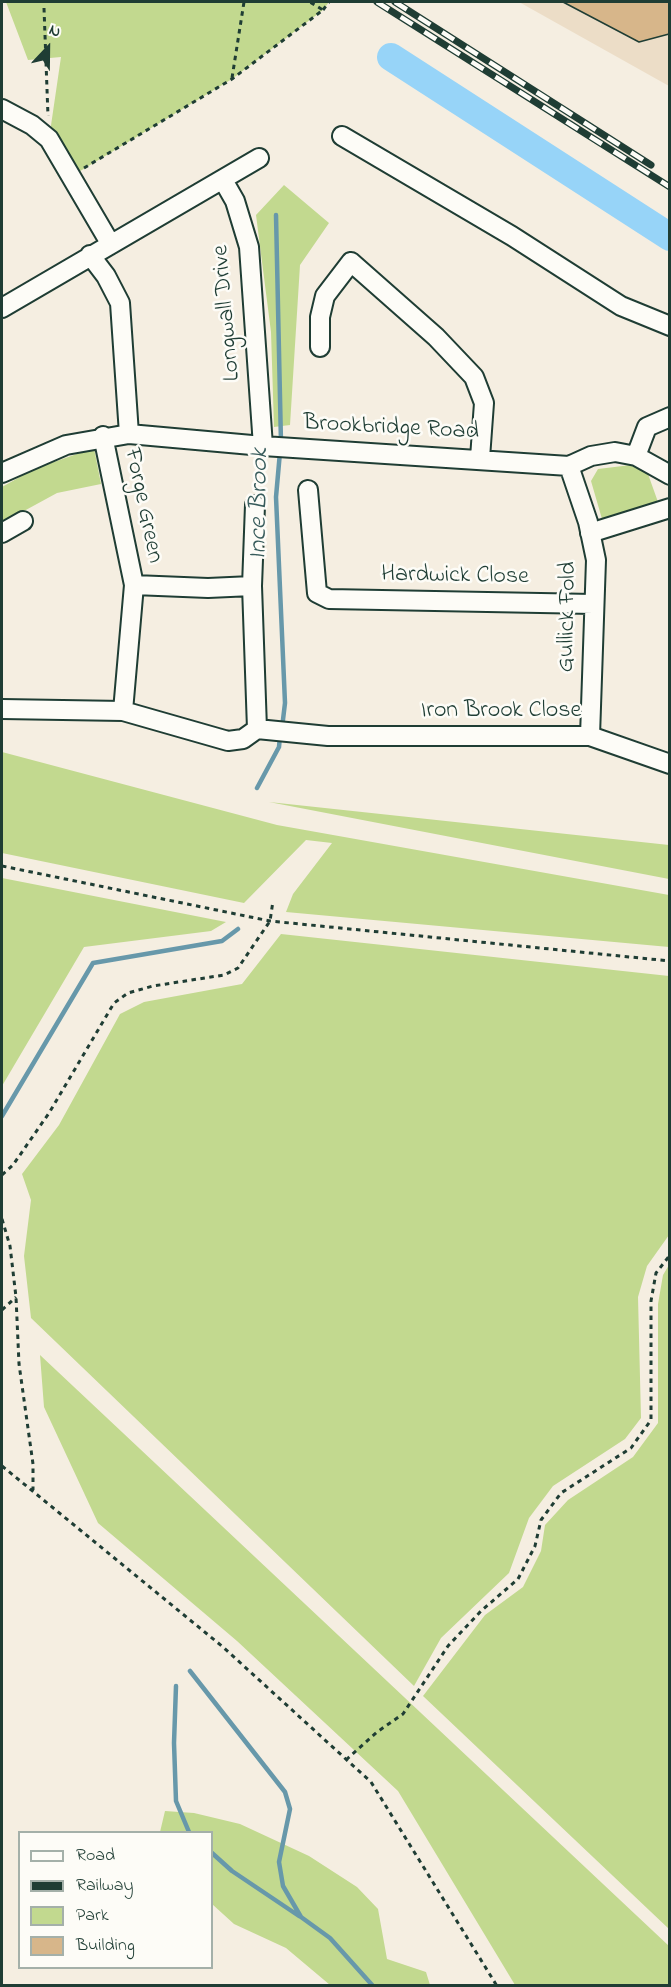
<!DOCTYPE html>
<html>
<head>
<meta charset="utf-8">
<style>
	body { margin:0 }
	#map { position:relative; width:671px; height:1987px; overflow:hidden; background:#f5eee1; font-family:"Indie Flower",sans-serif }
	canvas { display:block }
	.frame { position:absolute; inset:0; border:3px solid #1f3d34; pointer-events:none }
	.legend { position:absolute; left:18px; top:1831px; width:195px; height:138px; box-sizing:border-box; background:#fdfcf7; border:2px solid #a4b0a9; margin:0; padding:8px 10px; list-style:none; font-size:18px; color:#1f3d34 }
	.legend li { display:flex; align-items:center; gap:12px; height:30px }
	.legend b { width:30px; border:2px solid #a4b0a9 }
	.north { position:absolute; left:18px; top:18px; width:60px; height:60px; -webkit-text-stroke:4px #fdfcf7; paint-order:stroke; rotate:22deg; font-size:16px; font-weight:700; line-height:24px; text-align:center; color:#1f3d34 }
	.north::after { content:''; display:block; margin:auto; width:21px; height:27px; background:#1f3d34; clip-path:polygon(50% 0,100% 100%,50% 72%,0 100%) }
</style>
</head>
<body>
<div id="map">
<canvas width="671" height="1987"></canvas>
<div class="frame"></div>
<ul class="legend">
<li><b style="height:8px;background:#fdfcf7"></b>Road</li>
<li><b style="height:8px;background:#1f3d34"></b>Railway</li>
<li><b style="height:16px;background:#c2d98f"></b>Park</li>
<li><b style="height:16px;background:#d7b68a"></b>Building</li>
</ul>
<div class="north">N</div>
</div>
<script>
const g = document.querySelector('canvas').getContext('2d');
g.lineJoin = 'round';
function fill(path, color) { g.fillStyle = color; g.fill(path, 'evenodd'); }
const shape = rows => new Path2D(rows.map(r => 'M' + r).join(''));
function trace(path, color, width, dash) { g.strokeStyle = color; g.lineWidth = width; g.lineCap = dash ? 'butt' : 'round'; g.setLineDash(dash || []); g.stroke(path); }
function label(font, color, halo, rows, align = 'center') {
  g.font = font + ' "Indie Flower",sans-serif'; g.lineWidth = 5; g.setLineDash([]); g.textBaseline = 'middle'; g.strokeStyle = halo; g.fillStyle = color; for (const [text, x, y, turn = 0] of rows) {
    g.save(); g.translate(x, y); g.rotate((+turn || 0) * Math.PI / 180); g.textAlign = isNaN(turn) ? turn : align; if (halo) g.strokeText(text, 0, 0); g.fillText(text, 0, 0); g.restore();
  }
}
const built = shape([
	[519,2,669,2,669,86]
]);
const green = shape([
	[6,2,329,2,323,10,232,79,72,176,49,139,61,57,28,60],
	[284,185,329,223,300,265,290,425,274,427,271,332,256,215],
	[94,448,101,484,57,493,2,523,2,487,34,469],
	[631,465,648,474,658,502,602,519,591,481,598,469],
	[2,752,277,825,669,895,669,947,286,912,293,894,332,843,306,840,244,903,2,853],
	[269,802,669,845,669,879],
	[2,878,226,922,211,931,84,947,2,1086],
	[281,934,669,976,669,1235,647,1266,638,1297,641,1418,625,1439,553,1486,529,1518,509,1573,441,1638,414,1686,31,1318,24,1256,31,1200,22,1174,59,1125,120,1014,144,1002,242,984],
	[669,1265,669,1929,423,1696,485,1615,523,1587,541,1551,545,1525,568,1500,633,1457,658,1423,658,1304,663,1275],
	[40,1355,669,1946,669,1985,515,1985,398,1791,237,1641,98,1523,44,1407],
	[165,1811,194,1813,240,1824,309,1856,357,1887,378,1909,387,1959,426,1972,430,1985,330,1985,286,1948,234,1924,212,1904,212,1832,160,1832]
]);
const stream = shape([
	[276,215,281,443],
	[280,452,276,497,285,703,282,728],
	[257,788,279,747,280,736],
	[2,1116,93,963,222,941,238,929],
	[190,1671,285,1792,290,1809,279,1862,283,1886,301,1917,330,1938,373,1986],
	[176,1686,174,1743,176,1801,189,1832],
	[212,1853,232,1871,299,1916]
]);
const river = shape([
	[391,57,670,237]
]);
const building = shape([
	[563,2,669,2,669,34,639,42,563,2]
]);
const path = shape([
	[44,8,48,116],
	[323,10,329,2],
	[232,78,244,2],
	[84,168,232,79,323,10,310,2],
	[2,866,270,921,670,961],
	[2,1175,13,1165,49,1113,114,1003,128,993,153,986,224,975,238,968,270,921,273,901],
	[2,1219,10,1246,16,1297,19,1364,33,1464,33,1490],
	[2,1310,16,1297],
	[2,1466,223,1647,371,1782,497,1986],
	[346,1760,377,1732,403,1714,448,1646,481,1611,518,1579,535,1546,541,1520,561,1493,631,1448,651,1420,651,1301,656,1273,670,1255]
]);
const minor = shape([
	[2,109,32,125,49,139,110,243],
	[342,136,512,236,621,306,670,326],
	[223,180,235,201,249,247,263,446],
	[90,255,106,276,120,303,129,434],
	[2,308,259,158],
	[320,347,320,317,325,296,351,262,436,337,474,377,484,403,480,458],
	[103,436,134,585,123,711,228,741,243,739,257,729,328,736,590,736,670,764],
	[636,456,647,427,670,417],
	[569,466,588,522,596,560,590,736],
	[2,473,66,445,129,434,263,446,569,466,591,456,615,452,636,456,670,475],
	[308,490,317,593,329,599,593,604],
	[2,533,23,521],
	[590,533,670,508],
	[134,585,208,588,252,586,255,505],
	[252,586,257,729],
	[2,709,123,711]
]);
const rail = shape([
	[377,2,670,187],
	[395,2,651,165]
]);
const streetNames = [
	["Longwall Drive",228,313,-95],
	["Brookbridge Road",391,429,3],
	["Forge Green",142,506,78],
	["Hardwick Close",455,577,1],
	["Gullick Fold",569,617,-89],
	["Iron Brook Close",501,712]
];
const waterNames = [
	["Ince Brook",261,504,-89]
];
fill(built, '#ecddc7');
fill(green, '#c2d98f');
trace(stream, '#6798aa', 4.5);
trace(river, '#97d4f8', 28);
fill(building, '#d7b68a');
trace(building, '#1f3d34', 1.5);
trace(minor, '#1f3d34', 22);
trace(path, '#1f3d34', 3, [4.5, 4.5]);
trace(minor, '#fdfcf7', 18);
trace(rail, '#1f3d34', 7);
trace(rail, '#fdfcf7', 4.5, [14]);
label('24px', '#1f3d34', '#fdfcf7', streetNames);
label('italic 26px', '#375b5b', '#fdfcf7', waterNames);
</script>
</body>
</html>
